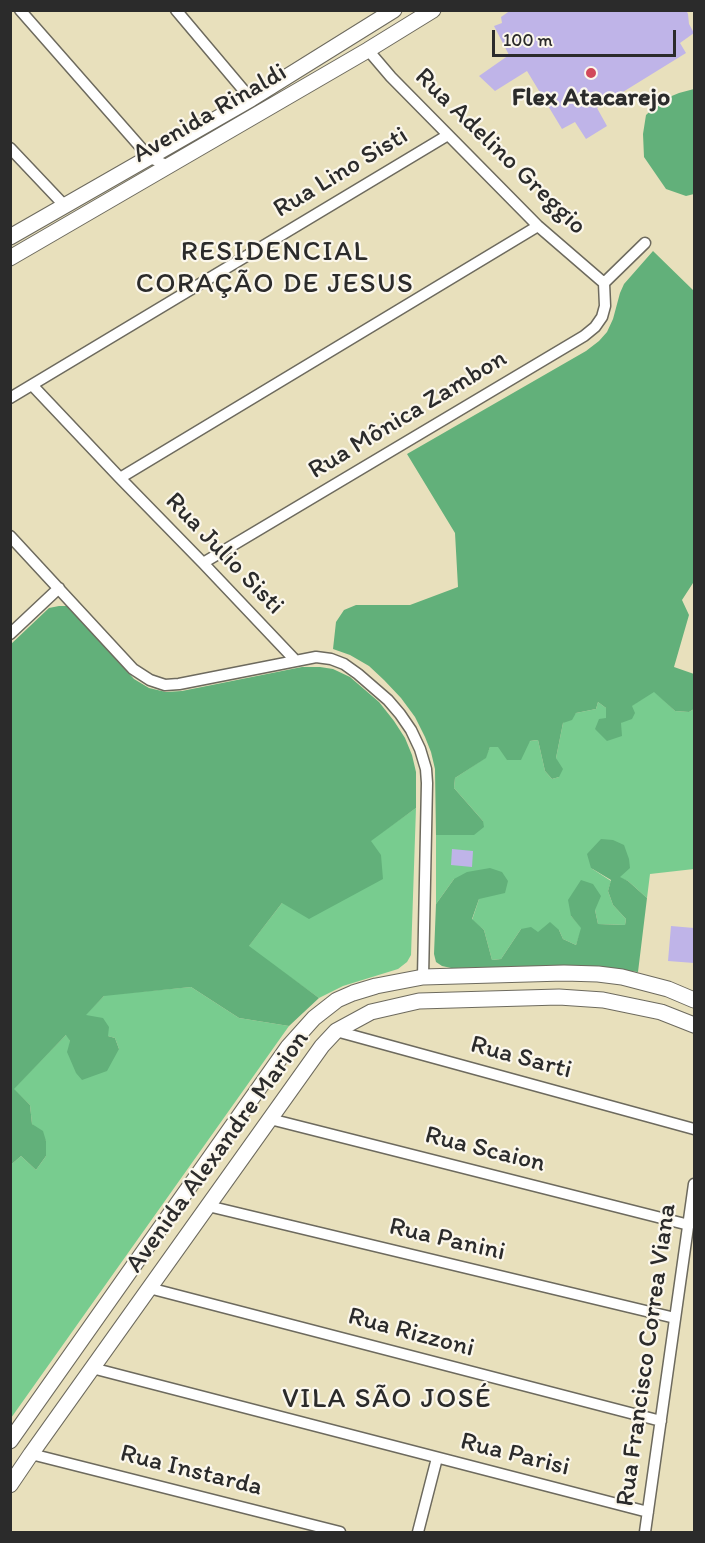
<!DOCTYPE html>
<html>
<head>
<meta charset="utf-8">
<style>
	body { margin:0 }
	#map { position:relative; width:705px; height:1543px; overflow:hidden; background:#e8e0bc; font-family:Itim,sans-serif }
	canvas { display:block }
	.frame { position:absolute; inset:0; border:12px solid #2b2b2b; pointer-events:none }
	.scale { position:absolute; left:492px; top:30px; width:184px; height:27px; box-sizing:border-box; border:3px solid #2b2b2b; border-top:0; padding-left:8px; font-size:18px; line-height:21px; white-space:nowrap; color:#2b2b2b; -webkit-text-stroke:4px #fbf7ec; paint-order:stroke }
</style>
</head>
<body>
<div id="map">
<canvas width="705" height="1543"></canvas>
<div class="frame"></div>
<div class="scale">100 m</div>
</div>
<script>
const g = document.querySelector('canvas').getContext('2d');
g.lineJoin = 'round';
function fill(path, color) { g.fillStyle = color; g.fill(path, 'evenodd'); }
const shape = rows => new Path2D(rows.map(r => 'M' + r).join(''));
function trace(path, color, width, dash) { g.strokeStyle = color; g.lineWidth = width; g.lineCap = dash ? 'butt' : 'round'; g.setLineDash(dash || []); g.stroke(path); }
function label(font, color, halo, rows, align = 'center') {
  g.font = font + ' Itim,sans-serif'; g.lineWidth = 4.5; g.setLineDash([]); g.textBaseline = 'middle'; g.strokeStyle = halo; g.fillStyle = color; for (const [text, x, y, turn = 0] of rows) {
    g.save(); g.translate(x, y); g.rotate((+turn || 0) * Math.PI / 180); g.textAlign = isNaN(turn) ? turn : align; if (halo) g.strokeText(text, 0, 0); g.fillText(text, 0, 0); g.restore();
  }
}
const green = shape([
	[654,691,675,711,689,712,694,709,694,869,650,874,647,898,628,881,591,868,611,881,608,891,613,905,626,919,625,925,598,924,595,910,571,916,582,928,576,945,563,939,559,930,538,933,521,929,501,959,492,960,484,930,472,920,479,899,454,879,436,904,436,835,473,835,483,821,454,788,455,778,485,758,490,747,538,740,545,771,552,779,559,777,556,758,563,723,576,713,596,709,598,702,606,708,606,718,621,723,631,706],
	[416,808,411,955,407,962,398,969,343,986,319,998,248,947,282,903],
	[191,987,239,1018,289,1026,11,1418,11,1163,13,1163,21,1156,36,1170,46,1156,46,1141,32,1124,30,1105,13,1089,67,1034,70,1041,119,1049,115,1038,108,1036,85,1015,105,995]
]);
const forest = shape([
	[694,89,694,194,686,196,666,189,644,157,643,134,646,115,662,100,679,93],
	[653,251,694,291,694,584,693,583,682,600,689,615,674,667,694,674,694,709,689,712,675,711,654,692,632,706,635,713,632,719,621,723,622,736,607,741,595,729,599,719,606,718,606,708,598,702,596,709,576,713,572,720,563,723,556,758,563,769,559,777,552,779,545,771,538,740,530,741,521,760,507,760,498,747,490,747,486,758,455,778,454,788,483,821,484,827,474,835,436,835,435,769,431,752,425,737,415,717,401,698,384,680,369,666,350,655,333,649,336,622,344,610,356,605,410,605,458,587,455,533,407,454,586,351,599,341,607,332,613,319,620,293,624,284],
	[59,606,67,606,134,679,149,688,166,692,182,691,302,667,320,667,333,669,350,677,379,702,394,721,405,738,412,755,416,772,416,808,371,841,381,855,383,879,309,919,282,903,249,946,319,998,289,1026,239,1018,191,987,104,996,86,1015,103,1018,109,1027,108,1036,115,1038,119,1049,107,1071,82,1080,76,1073,67,1052,70,1041,66,1035,14,1089,30,1105,32,1124,43,1131,46,1141,46,1156,36,1170,21,1156,13,1163,11,1163,10,645,49,608],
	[601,839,613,840,624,845,629,859,630,868,620,877,628,881,647,898,638,972,587,966,451,968,442,966,436,962,434,954,436,904,454,879,467,872,490,868,502,872,508,881,505,893,479,899,472,919,484,930,492,960,501,959,521,929,531,927,538,932,550,922,559,930,563,939,576,945,581,928,571,916,568,900,581,880,593,884,601,896,595,910,598,924,625,925,626,919,613,905,608,891,611,880,591,868,587,854]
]);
const building = shape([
	[511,10,686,10,688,14,689,24,694,33,680,43,686,53,597,108,607,126,586,139,575,122,562,129,527,71,495,91,479,76,509,55,494,26,502,23,501,17],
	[452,849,473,851,472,867,451,865],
	[671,926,694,928,694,963,668,961]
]);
const street = shape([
	[20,10,150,158,169,166],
	[176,10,251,99],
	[368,50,391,77,538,226,604,283],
	[10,148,64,205],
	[604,283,645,243],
	[32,385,120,478,203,563,295,660],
	[10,398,448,135],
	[120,478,538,226],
	[10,536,133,669,150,680,165,685,179,684,316,657,331,659,344,664,358,674,388,700,400,714,411,730,420,749,426,769,427,783,423,977],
	[203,563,584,336,595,327,602,317,605,306,604,283],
	[10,634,59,588],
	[336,1031,694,1129],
	[270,1119,689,1225],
	[208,1206,675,1318],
	[149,1288,661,1421],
	[92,1368,648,1512],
	[31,1454,340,1532],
	[418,1532,437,1458],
	[645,1532,694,1184]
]);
const secondary = shape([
	[10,237,251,99,394,10],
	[10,258,368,50,433,10],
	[10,1441,288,1047,314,1018,337,1000,353,993,376,986,423,977,564,973,598,974,622,977,668,989,694,1000],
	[10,1485,31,1454,322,1046,336,1031,371,1012,419,1001,559,997,603,1000,661,1012,694,1025]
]);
const markers = [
	[591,73,6,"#d1495b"]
];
const poiNames = [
	["Flex Atacarejo",591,98]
];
const streetNames = [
	["Avenida Rinaldi",210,114,-30],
	["Rua Adelino Greggio",500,152,44],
	["Rua Lino Sisti",341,173,-31],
	["Rua Mônica Zambon",408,415,-31],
	["Rua Julio Sisti",224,554,46],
	["Rua Sarti",521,1058,15],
	["Rua Scaion",485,1150,14],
	["Avenida Alexandre Marion",218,1152,-54],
	["Rua Panini",447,1240,13],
	["Rua Rizzoni",411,1333,15],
	["Rua Francisco Correa Viana",647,1355,-82],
	["Rua Parisi",515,1455,14],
	["Rua Instarda",191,1471,14]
];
const quarterNames = [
	["RESIDENCIAL",275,253],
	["CORAÇÃO DE JESUS",275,285],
	["VILA SÃO JOSÉ",387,1400]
];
fill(green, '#78cc8f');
fill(forest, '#62b07a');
fill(building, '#bfb4e8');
trace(street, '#6d6a5e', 13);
trace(secondary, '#6d6a5e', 17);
trace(street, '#fff', 10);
trace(secondary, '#fff', 15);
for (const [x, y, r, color] of markers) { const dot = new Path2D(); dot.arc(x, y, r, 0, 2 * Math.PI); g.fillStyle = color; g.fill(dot); trace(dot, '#fbf7ec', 2); }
label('bold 26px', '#2b2b2b', '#fbf7ec', poiNames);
label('26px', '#2b2b2b', '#fbf7ec', streetNames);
g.letterSpacing = '1.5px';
label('28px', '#2b2b2b', '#fbf7ec', quarterNames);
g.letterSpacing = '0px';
</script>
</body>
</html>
